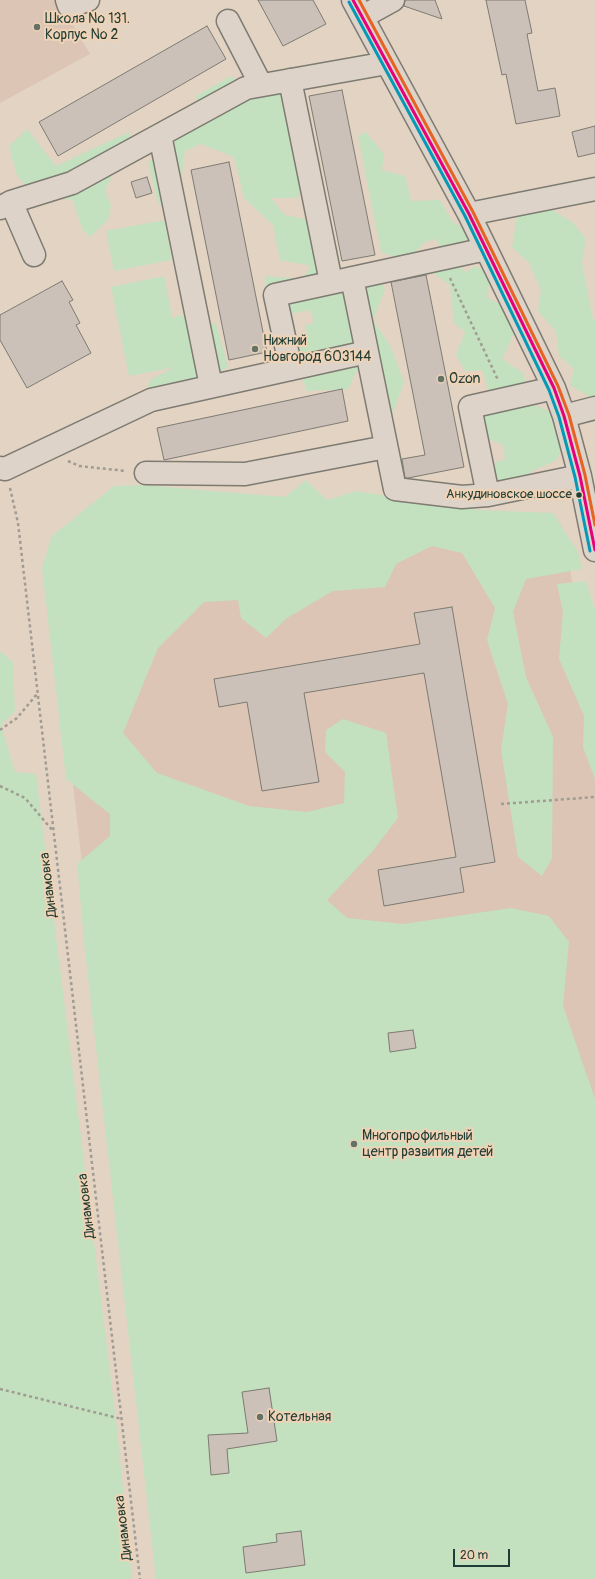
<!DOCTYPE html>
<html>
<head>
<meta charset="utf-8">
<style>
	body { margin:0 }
	#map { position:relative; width:595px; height:1579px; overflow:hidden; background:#e3d3c3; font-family:Pangolin,sans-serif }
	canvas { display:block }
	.scale { position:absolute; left:453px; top:1549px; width:57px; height:18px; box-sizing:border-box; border:2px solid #1f3d34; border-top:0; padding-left:5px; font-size:12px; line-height:14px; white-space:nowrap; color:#1f3d34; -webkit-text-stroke:3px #f0d3b6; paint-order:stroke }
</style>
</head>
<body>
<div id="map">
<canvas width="595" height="1579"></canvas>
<div class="scale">20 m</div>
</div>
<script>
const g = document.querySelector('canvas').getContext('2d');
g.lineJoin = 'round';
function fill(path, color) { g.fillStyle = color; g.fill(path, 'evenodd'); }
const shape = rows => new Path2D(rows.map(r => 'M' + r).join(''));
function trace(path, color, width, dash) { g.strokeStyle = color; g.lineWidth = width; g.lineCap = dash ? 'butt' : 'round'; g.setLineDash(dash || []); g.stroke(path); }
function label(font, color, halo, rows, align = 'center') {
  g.font = font + ' Pangolin,sans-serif'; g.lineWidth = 4; g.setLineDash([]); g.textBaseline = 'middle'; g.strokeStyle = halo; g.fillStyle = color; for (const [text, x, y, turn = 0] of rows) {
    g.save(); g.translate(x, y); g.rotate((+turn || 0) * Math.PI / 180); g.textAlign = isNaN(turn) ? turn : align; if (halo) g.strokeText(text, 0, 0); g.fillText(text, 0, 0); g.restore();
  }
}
const built = shape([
	[0,0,58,0,90,54,0,103],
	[124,495,562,525,595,710,595,1579,163,1579,47,555]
]);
const green = shape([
	[231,76,257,98,274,90,304,109,306,184,297,198,271,198,285,215,327,224,342,270,377,275,385,289,373,320,390,345,404,382,391,418,374,366,358,368,348,389,306,391,303,377,283,362,275,346,278,341,305,348,308,343,305,325,314,323,310,310,275,317,266,302,266,276,302,279,311,266,280,260,273,225,244,198,234,157,201,144,185,151,180,186,167,208,158,203,148,162,171,150,179,132,201,119,196,96],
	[27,129,56,166,129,132,130,150,116,167,105,191,111,206,108,220,90,237,82,229,73,200,32,195,16,173,9,146],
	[366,132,384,154,382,170,405,176,411,201,440,200,452,221,470,232,462,250,442,248,435,239,425,242,405,261,381,252,358,136],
	[551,209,572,222,586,239,582,262,592,316,595,321,595,400,570,385,574,369,559,356,556,332,538,311,541,290,529,263,512,247,517,216],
	[164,220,172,260,114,271,106,231],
	[457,264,466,272,475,266,491,274,487,297,506,308,516,329,502,359,523,373,533,404,553,414,563,443,557,460,532,471,517,484,491,483,489,465,505,459,503,445,488,439,467,416,489,392,482,370,465,371,456,355,465,332,454,323,450,285,433,273],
	[164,276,173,320,177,315,216,324,228,367,203,381,145,393,151,379,176,367,129,376,111,287],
	[306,480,327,500,356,491,479,510,553,513,578,552,582,569,526,579,513,612,526,677,553,737,552,858,542,876,518,857,501,750,508,704,487,640,495,608,462,553,432,546,396,564,385,587,333,591,287,618,266,638,241,618,238,600,204,602,158,648,123,733,157,773,249,806,307,812,344,803,345,772,325,752,326,730,343,719,386,733,398,818,371,853,327,900,347,918,403,924,511,908,549,916,569,942,563,1006,595,1099,595,1579,156,1579,85,951,77,864,110,836,110,814,66,779,42,567,52,536,114,486,143,485,285,497],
	[586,581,595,610,595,779,583,747,584,716,559,659,563,612,557,584],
	[0,651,13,662,15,711,1,725,15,772,36,774,117,1429,132,1579,0,1579]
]);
const building = shape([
	[258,0,313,0,326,24,283,46,258,0],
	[405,0,435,0,442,19,404,6,405,0],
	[486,0,525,0,532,33,527,34,538,91,555,88,560,116,516,124,506,74,502,75,486,0],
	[207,26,226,59,58,156,39,122,207,26],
	[342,90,375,255,342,261,309,96,342,90],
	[595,126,595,153,578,157,572,132,595,126],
	[229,162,267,352,229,360,191,170,229,162],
	[147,177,152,193,136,198,131,182,147,177],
	[426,275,464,467,408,478,405,478,402,459,425,455,391,282,426,275],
	[62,281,73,300,69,302,80,323,76,325,91,353,27,388,0,340,0,315,62,281],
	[342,389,348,421,164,460,157,428,342,389],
	[452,607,495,862,460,868,464,892,384,906,378,870,456,857,424,673,304,693,319,782,262,791,247,702,219,707,214,679,420,644,414,613,452,607],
	[413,1030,416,1048,390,1052,388,1033,413,1030],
	[269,1388,277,1441,227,1449,229,1473,211,1475,208,1435,248,1433,242,1392,269,1388],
	[301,1531,305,1565,246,1573,243,1547,277,1542,276,1534,301,1531]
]);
const path = shape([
	[450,278,498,380],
	[68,461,79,466,126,471],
	[10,488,18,523,140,1579],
	[0,730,17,718,37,694],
	[0,786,25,798,53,831],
	[501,804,595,797],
	[0,1389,122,1419]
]);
const minor = shape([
	[67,0,69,6,88,0],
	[353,0,469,214,554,388,564,416,580,476,595,550],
	[362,17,393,0],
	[228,21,261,85],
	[290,80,331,282],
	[160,135,211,386],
	[11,202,34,255],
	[0,208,11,202,72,183,246,88,387,63],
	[469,214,595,189],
	[352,278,395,489,462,497,488,495,580,476],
	[291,369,275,295,486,249],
	[564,416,595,408],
	[0,468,5,469,151,400,367,352],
	[146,473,245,474,386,447],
	[488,495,470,407,554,388]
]);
const bus1 = shape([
	[353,0,469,214,554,388,564,416,580,476,595,550]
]);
const bus2 = shape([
	[349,2,465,216,549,390,559,417,575,477,590,551]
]);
const bus3 = shape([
	[359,0,473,212,558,386,569,415,585,475,595,525]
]);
const markers = [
	[37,27,4,"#647266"],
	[255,349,4,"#647266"],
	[441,379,4,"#647266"],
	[579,495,3.5,"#1f3d34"],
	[354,1144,4,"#647266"],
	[260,1417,4,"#647266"]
];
const busNames = [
	["Анкудиновское шоссе",572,495]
];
const poiNames = [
	["Школа № 131.",45,19],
	["Корпус № 2",45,35],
	["Нижний",263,341],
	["Новгород 603144",263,357],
	["Ozon",449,379],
	["Многопрофильный",362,1136],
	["центр развития детей",362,1152],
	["Котельная",268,1417]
];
const streetNames = [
	["Динамовка",49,885,-97],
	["Динамовка",87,1206,-97],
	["Динамовка",124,1528,-97]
];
fill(built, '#dcc5b4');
fill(green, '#c3e1be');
fill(building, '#cbc1b9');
trace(building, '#7d7b72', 1);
trace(minor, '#7d7b72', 25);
trace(path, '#a09c93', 2.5, [3, 3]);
trace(minor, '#ded3c8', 22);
trace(bus1, '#e5007d', 3);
trace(bus2, '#0599b7', 3);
trace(bus3, '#e76323', 3);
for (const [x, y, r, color] of markers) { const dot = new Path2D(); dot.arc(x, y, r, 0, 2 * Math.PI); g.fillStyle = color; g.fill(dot); trace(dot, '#f0d3b6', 1.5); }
label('13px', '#1f3d34', '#f0d3b6', busNames, 'right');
label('14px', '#1f3d34', '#f0d3b6', poiNames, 'left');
label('14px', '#1f3d34', '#f0d3b6', streetNames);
</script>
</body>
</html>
